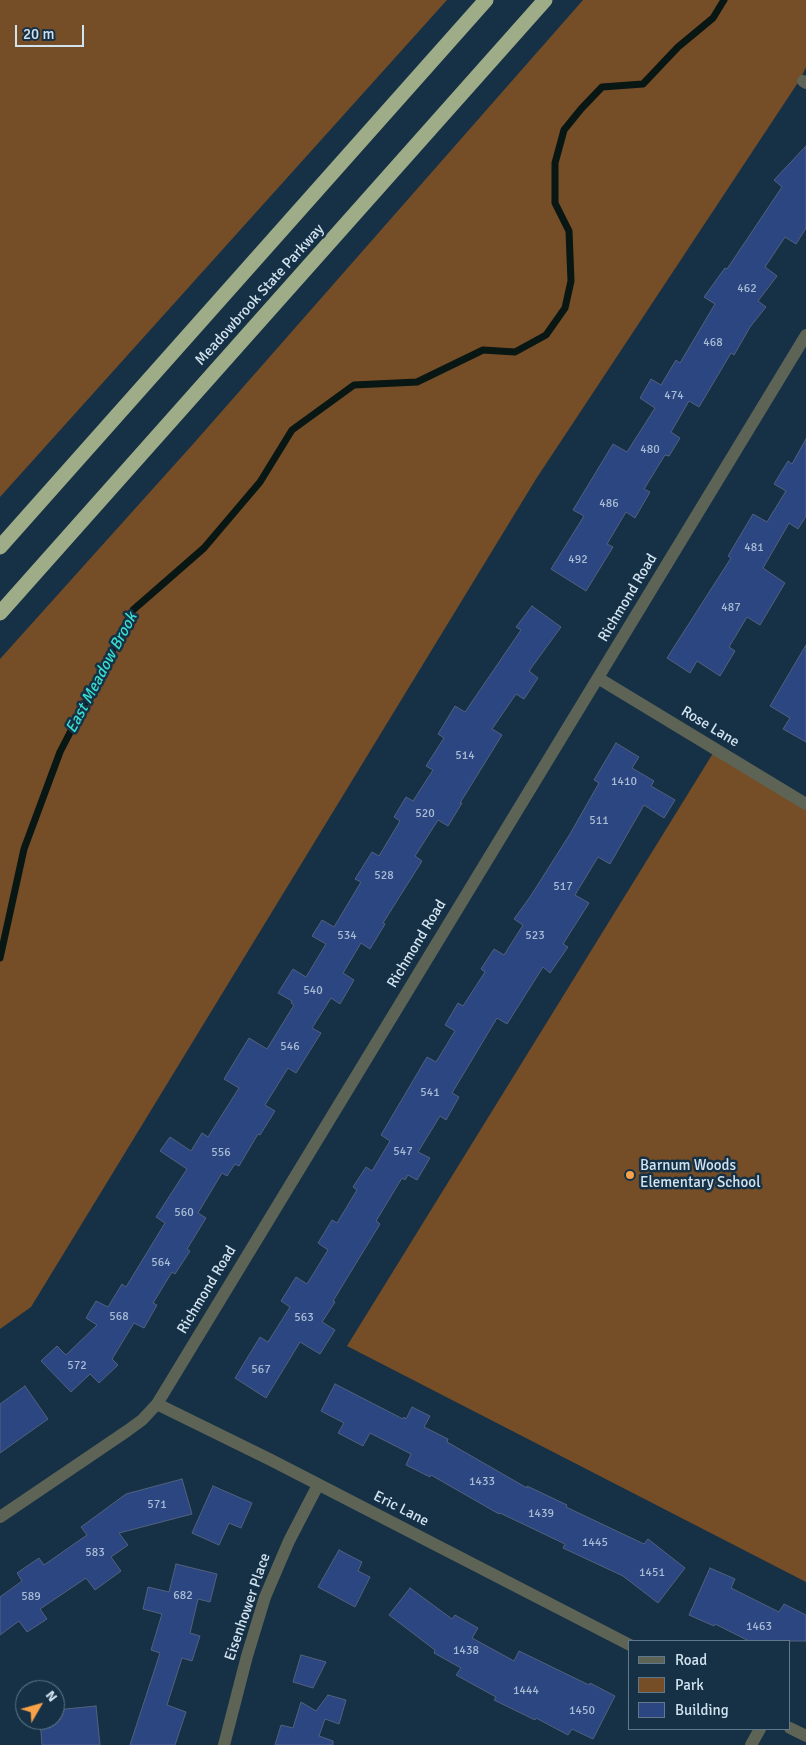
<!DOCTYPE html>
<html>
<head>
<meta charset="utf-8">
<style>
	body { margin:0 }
	#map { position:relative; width:806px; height:1745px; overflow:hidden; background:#163146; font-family:Signika,sans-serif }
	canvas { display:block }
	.legend { position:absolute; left:628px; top:1640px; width:162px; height:90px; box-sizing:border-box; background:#163146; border:1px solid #61788a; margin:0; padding:6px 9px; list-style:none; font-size:15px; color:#d2e3f0 }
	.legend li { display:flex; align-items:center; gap:10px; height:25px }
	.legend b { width:25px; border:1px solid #61788a }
	.north { position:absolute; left:15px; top:1680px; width:50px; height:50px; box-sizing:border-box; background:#163146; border:1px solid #61788a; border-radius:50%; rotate:52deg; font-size:14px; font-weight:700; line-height:20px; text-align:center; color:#d2e3f0 }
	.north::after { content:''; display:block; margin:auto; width:18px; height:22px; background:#f7a148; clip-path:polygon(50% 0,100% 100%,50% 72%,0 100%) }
	.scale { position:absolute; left:15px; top:25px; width:69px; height:22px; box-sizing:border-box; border:2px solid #d2e3f0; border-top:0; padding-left:6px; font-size:15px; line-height:18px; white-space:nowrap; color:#d2e3f0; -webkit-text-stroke:4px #163146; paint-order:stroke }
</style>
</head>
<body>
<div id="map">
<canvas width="806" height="1745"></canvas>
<ul class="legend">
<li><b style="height:6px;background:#5e6455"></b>Road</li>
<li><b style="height:14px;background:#754d26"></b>Park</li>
<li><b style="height:14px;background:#2b4681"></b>Building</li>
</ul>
<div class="north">N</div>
<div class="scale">20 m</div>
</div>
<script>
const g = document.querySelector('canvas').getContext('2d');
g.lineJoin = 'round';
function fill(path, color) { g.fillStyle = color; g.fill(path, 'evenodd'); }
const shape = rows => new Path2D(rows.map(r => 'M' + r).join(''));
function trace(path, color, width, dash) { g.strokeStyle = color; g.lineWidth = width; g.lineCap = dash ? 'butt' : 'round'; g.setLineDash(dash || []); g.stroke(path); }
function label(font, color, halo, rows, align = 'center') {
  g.font = font + ' Signika,sans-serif'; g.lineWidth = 5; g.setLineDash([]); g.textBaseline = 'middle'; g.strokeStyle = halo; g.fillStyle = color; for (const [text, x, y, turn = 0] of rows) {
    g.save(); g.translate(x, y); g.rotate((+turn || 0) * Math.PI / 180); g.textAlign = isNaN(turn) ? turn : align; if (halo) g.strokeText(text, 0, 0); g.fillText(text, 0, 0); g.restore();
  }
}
const green = shape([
	[0,0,447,0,0,497],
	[583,0,806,0,806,67,801,78,536,479,31,1307,0,1329,0,659,194,443],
	[715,750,806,804,806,1582,347,1346]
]);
const stream = shape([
	[0,958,24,849,60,752,133,610,204,548,260,482,292,430,354,385,417,382,483,350,515,352,546,335,565,308,571,281,569,231,555,203,555,163,564,130,581,109,602,87,643,84,678,47,713,18,724,0]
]);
const building = shape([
	[806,146,806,228,796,244,785,237,765,267,777,276,758,301,766,307,750,327,734,355,731,353,699,407,689,401,671,432,680,438,669,456,665,455,644,489,650,492,635,518,626,512,607,544,613,547,586,591,551,569,584,516,573,510,613,444,627,452,655,408,640,398,651,379,661,385,676,360,680,363,715,304,704,297,725,268,727,269,782,187,774,180,806,146],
	[806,439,806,516,798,529,789,523,763,568,785,583,760,625,747,617,729,647,735,651,720,676,697,661,690,673,667,658,731,558,728,556,753,514,767,522,786,491,774,484,788,461,792,464,806,439],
	[532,606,561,627,529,671,538,678,524,699,516,694,492,729,502,735,460,803,462,803,448,826,438,820,415,856,422,861,383,923,385,924,370,949,361,943,343,973,354,980,340,1004,331,998,312,1028,321,1033,296,1073,288,1068,265,1105,275,1111,260,1135,258,1134,239,1166,235,1164,227,1176,222,1173,198,1213,206,1218,187,1249,190,1251,175,1274,172,1272,153,1303,157,1305,144,1328,134,1323,112,1359,118,1365,99,1383,90,1374,71,1392,41,1361,57,1346,66,1355,97,1325,86,1318,96,1301,108,1307,122,1284,126,1287,165,1223,156,1217,187,1169,160,1151,170,1137,191,1151,202,1133,208,1137,239,1088,224,1079,249,1038,267,1049,294,1005,291,1003,292,1001,278,993,293,969,306,977,326,944,312,936,322,920,334,927,361,882,355,879,372,852,379,856,400,821,394,817,406,797,413,801,433,770,426,766,444,738,438,734,455,706,465,712,521,630,516,627,532,606],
	[806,645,806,742,783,729,790,718,770,706,806,645],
	[616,743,639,757,632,768,654,781,651,786,675,800,664,818,644,805,610,864,598,857,575,895,589,903,563,944,568,947,550,973,543,967,507,1024,497,1018,452,1093,459,1097,446,1120,440,1116,418,1152,430,1158,417,1180,408,1175,405,1180,402,1178,376,1221,380,1224,333,1301,335,1302,322,1322,335,1330,320,1354,300,1342,266,1398,235,1378,260,1337,268,1342,290,1307,281,1301,296,1277,307,1284,328,1250,318,1243,332,1220,337,1223,357,1190,353,1187,366,1167,372,1171,390,1141,381,1135,427,1057,436,1062,455,1031,445,1025,458,1003,463,1006,485,972,481,969,494,949,504,955,523,925,514,919,530,897,570,834,599,783,594,780,616,743],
	[335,1384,403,1419,404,1417,406,1419,412,1407,430,1416,424,1427,448,1439,447,1442,527,1488,527,1486,567,1505,566,1507,644,1544,648,1539,685,1568,658,1603,623,1576,563,1548,565,1544,500,1513,499,1514,431,1475,430,1477,406,1465,411,1454,370,1433,363,1446,338,1433,344,1423,321,1411,335,1384],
	[25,1386,48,1419,0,1453,0,1404,25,1386],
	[182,1479,192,1514,119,1533,128,1545,111,1557,121,1571,95,1590,86,1578,40,1609,47,1619,27,1632,19,1621,0,1635,0,1597,22,1581,17,1573,39,1558,44,1565,87,1535,81,1527,126,1494,182,1479],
	[213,1486,252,1503,241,1528,229,1523,219,1545,192,1533,213,1486],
	[339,1550,362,1562,358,1571,370,1577,355,1607,318,1587,339,1550],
	[176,1564,217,1574,210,1602,198,1599,190,1633,200,1636,192,1661,182,1658,167,1705,186,1712,175,1745,130,1745,160,1653,151,1650,162,1614,143,1609,148,1587,169,1592,176,1564],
	[710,1568,735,1579,731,1588,779,1612,784,1604,806,1615,806,1641,749,1641,715,1624,714,1626,689,1615,710,1568],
	[410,1588,452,1619,455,1615,478,1628,472,1638,514,1661,519,1651,589,1685,590,1683,615,1696,593,1739,572,1729,568,1735,536,1718,535,1720,494,1700,496,1697,456,1675,461,1668,434,1653,435,1650,389,1615,410,1588],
	[301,1655,326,1662,313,1688,293,1682,301,1655],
	[328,1695,346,1700,339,1724,325,1719,319,1736,333,1741,333,1745,275,1745,281,1725,293,1728,301,1702,316,1711,328,1695],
	[96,1706,100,1745,42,1745,40,1720,55,1720,55,1710,96,1706]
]);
const minor = shape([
	[803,81,806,83],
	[598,678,806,804],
	[157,1404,271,1460,630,1645],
	[0,1517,127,1431,142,1420,157,1404,806,335],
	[790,1728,806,1736],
	[224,1745,247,1656,265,1597,289,1541,318,1485],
	[751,1745,760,1729]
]);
const motorway = shape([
	[0,547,486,0],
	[0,613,545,0]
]);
const markers = [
	[630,1175,5,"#f7a148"]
];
const numberNames = [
	["462",747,289],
	["468",713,343],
	["474",674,396],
	["480",650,450],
	["486",609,504],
	["481",754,548],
	["492",578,560],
	["487",731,608],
	["514",465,756],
	["1410",624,782],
	["520",425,814],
	["511",599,821],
	["528",384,876],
	["517",563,887],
	["534",347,936],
	["523",535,936],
	["540",313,991],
	["546",290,1047],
	["541",430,1093],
	["547",403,1152],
	["556",221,1153],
	["560",184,1213],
	["564",161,1263],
	["568",119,1317],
	["563",304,1318],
	["572",77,1366],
	["567",261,1370],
	["1433",482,1482],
	["571",157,1505],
	["1439",541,1514],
	["1445",595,1543],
	["583",95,1553],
	["1451",652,1573],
	["682",183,1596],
	["589",31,1597],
	["1463",759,1627],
	["1438",466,1651],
	["1444",526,1691],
	["1450",582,1711]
];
const streetNames = [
	["Meadowbrook State Parkway",260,295,-48],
	["Richmond Road",628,598,-59],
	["Rose Lane",710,727,31],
	["Richmond Road",417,944,-59],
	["Richmond Road",207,1290,-59],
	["Eric Lane",401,1509,27],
	["Eisenhower Place",248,1607,-71]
];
const poiNames = [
	["Barnum Woods",640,1166],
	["Elementary School",640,1183]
];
const waterNames = [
	["East Meadow Brook",102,673,-62]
];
fill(green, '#754d26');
trace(stream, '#081614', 7);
fill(building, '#2b4681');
trace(building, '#52617e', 1);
trace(minor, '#5e6455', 12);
trace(motorway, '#9fac88', 15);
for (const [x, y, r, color] of markers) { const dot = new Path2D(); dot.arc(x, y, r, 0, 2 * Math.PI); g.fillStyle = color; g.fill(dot); trace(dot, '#163146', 2); }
label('12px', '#a8bcd4', null, numberNames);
label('15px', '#d2e3f0', '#163146', streetNames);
label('15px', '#d2e3f0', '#163146', poiNames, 'left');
label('italic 16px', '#38dfcd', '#163146', waterNames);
</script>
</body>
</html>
